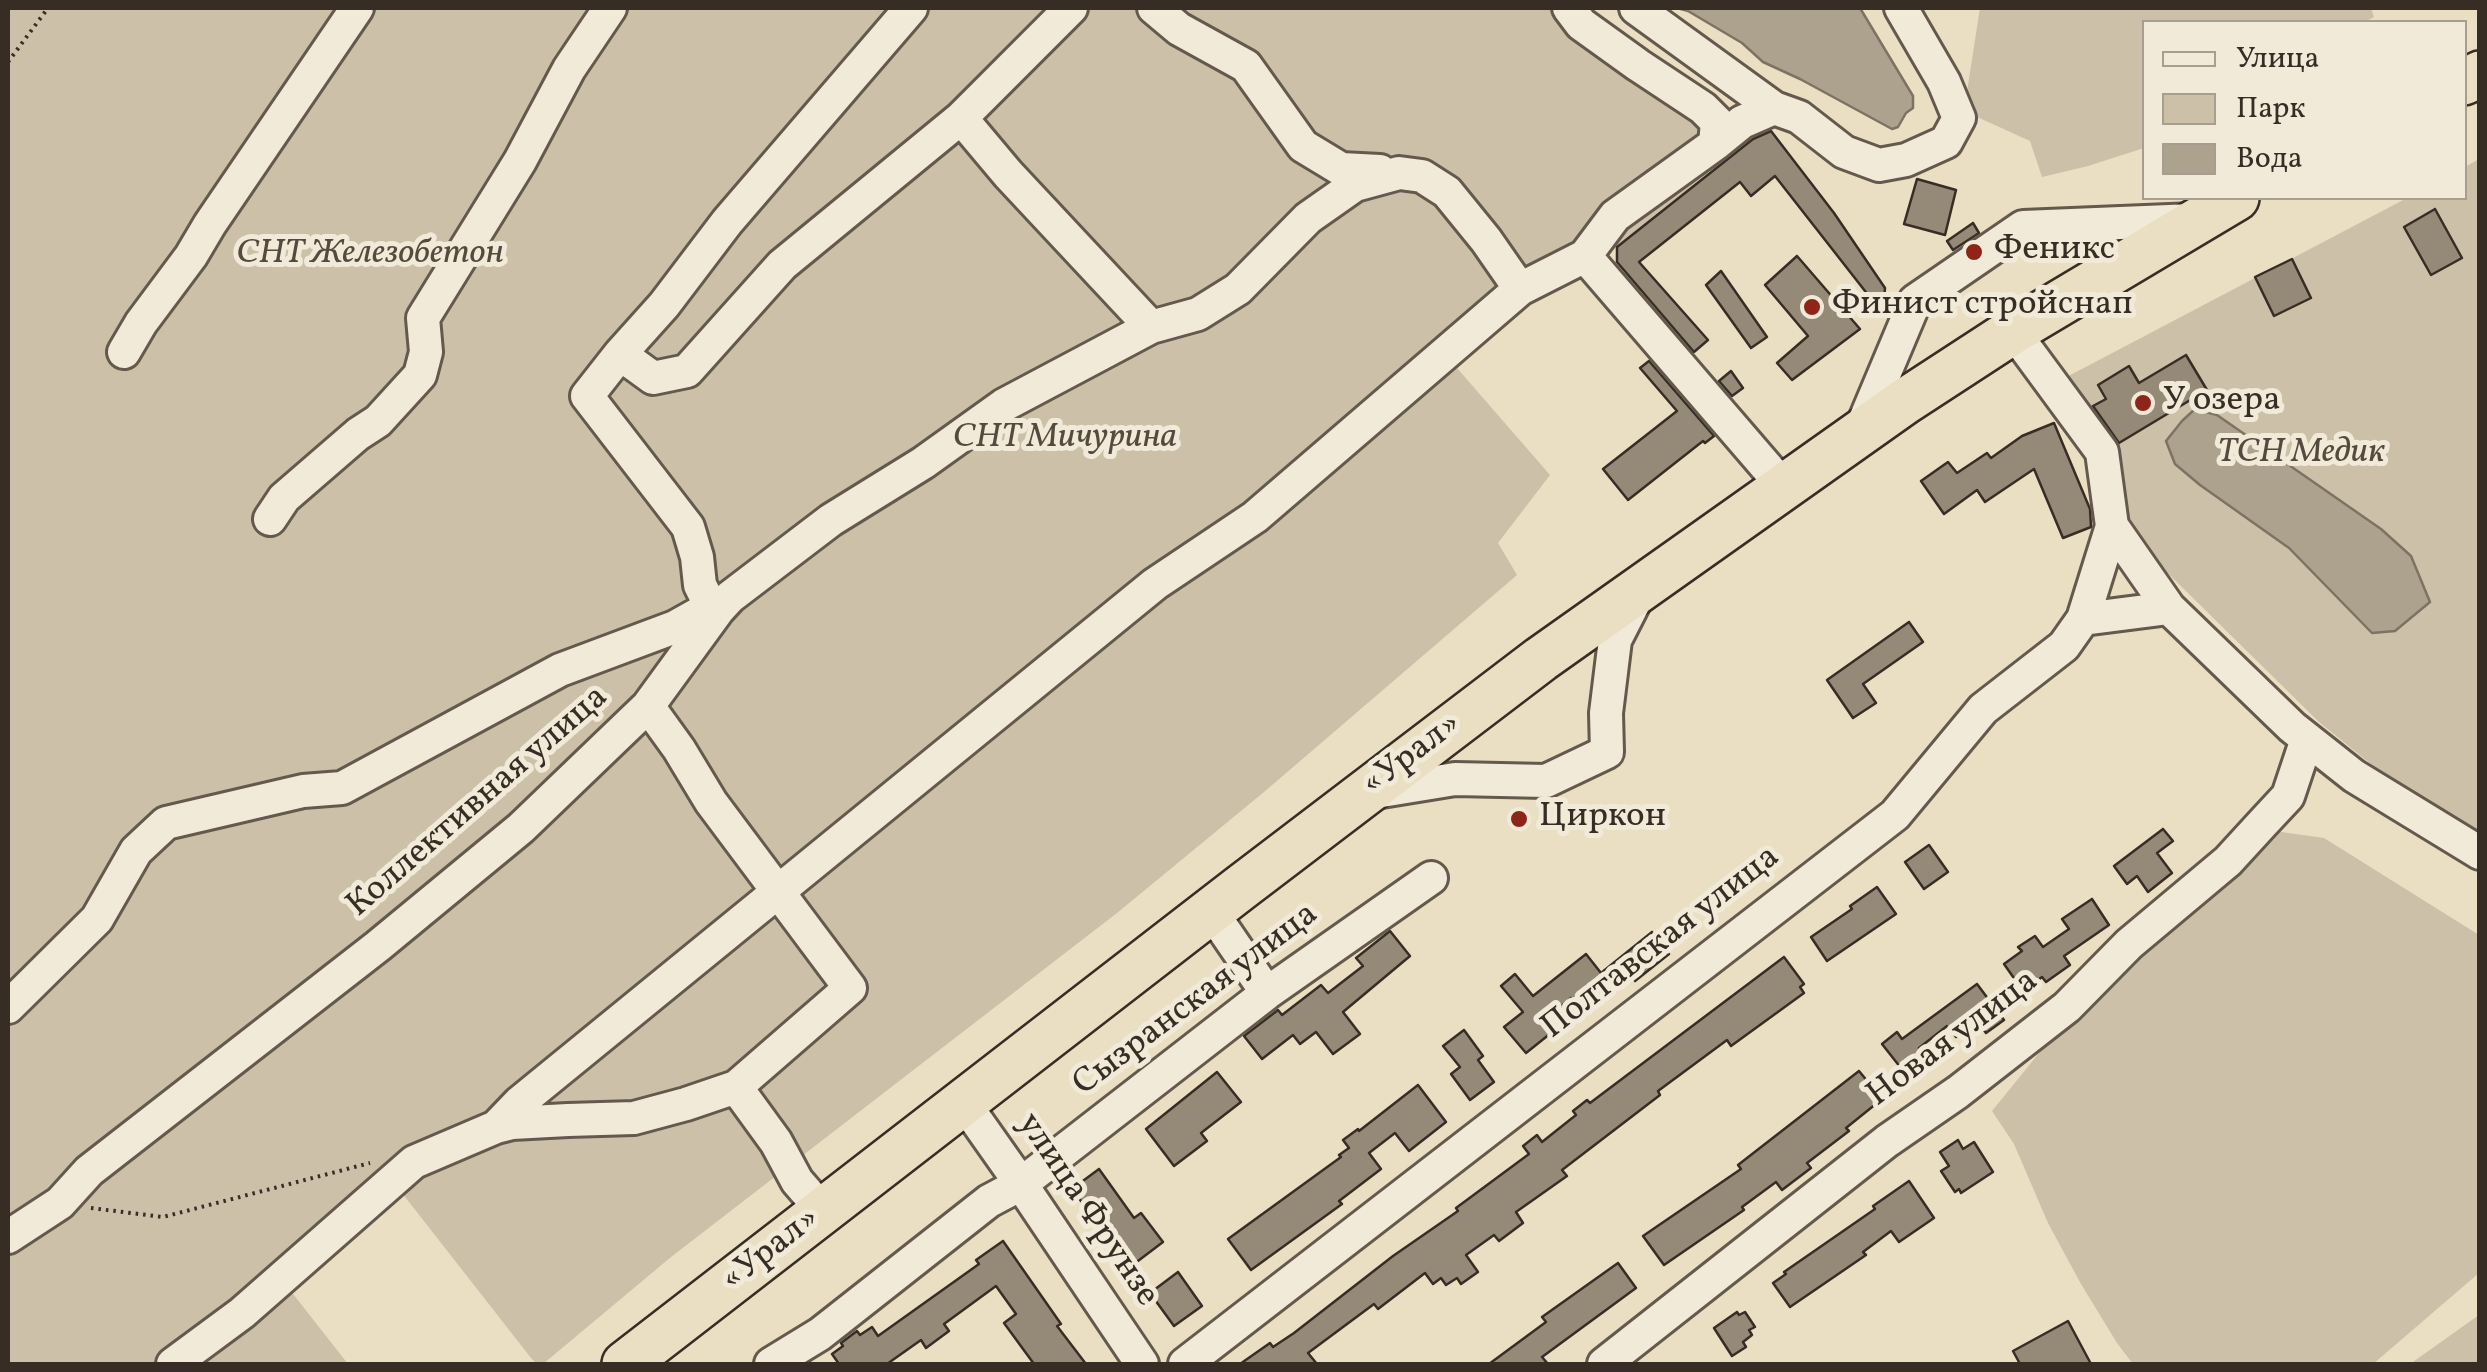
<!DOCTYPE html>
<html>
<head>
<meta charset="utf-8">
<style>
	body { margin:0 }
	#map { position:relative; width:2487px; height:1372px; overflow:hidden; background:#eadec3; font-family:Vollkorn,serif }
	canvas { display:block }
	.frame { position:absolute; inset:0; border:10px solid #382d25; pointer-events:none }
	.legend { position:absolute; left:2142px; top:20px; width:325px; height:180px; box-sizing:border-box; background:#f1ead8; border:2px solid #a79e90; margin:0; padding:12px 18px; list-style:none; font-size:30px; color:#382d25 }
	.legend li { display:flex; align-items:center; gap:20px; height:50px }
	.legend b { width:50px; border:2px solid #a79e90 }
</style>
</head>
<body>
<div id="map">
<canvas width="2487" height="1372"></canvas>
<div class="frame"></div>
<ul class="legend">
<li><b style="height:12px;background:#f1ead8"></b>Улица</li>
<li><b style="height:28px;background:#ccc0a8"></b>Парк</li>
<li><b style="height:28px;background:#ada28d"></b>Вода</li>
</ul>
</div>
<script>
const g = document.querySelector('canvas').getContext('2d');
g.lineJoin = 'round';
function fill(path, color) { g.fillStyle = color; g.fill(path, 'evenodd'); }
const shape = rows => new Path2D(rows.map(r => 'M' + r).join(''));
function trace(path, color, width, dash) { g.strokeStyle = color; g.lineWidth = width; g.lineCap = dash ? 'butt' : 'round'; g.setLineDash(dash || []); g.stroke(path); }
function label(font, color, halo, rows, align = 'center') {
  g.font = font + ' Vollkorn,serif'; g.lineWidth = 10; g.setLineDash([]); g.textBaseline = 'middle'; g.strokeStyle = halo; g.fillStyle = color; for (const [text, x, y, turn = 0] of rows) {
    g.save(); g.translate(x, y); g.rotate((+turn || 0) * Math.PI / 180); g.textAlign = isNaN(turn) ? turn : align; if (halo) g.strokeText(text, 0, 0); g.fillText(text, 0, 0); g.restore();
  }
}
const green = shape([
	[8,8,1584,8,1727,116,1745,143,1617,246,1590,277,1562,281,1527,297,1454,358,1457,368,1550,475,1498,543,1517,575,1264,792,1117,913,671,1257,543,1364,537,1364,531,1358,402,1193,286,1285,348,1364,8,1364],
	[1980,8,2371,8,2374,17,2365,22,2144,22,2144,148,2088,166,2042,177,2030,141,1964,111],
	[2479,159,2479,839,2430,812,2319,722,2131,537,2061,380,2407,198,2464,198,2465,167],
	[2274,831,2324,838,2479,935,2479,1273,2373,1364,2133,1364,2117,1343,2081,1284,2048,1223,2014,1144,1992,1111,2039,1053,2097,998,2174,915],
	[2479,1315,2479,1364,2410,1364]
]);
const water = shape([
	[1677,8,1860,8,1913,96,1913,108,1906,113,1898,127,1892,129,1800,79,1763,62,1742,43,1688,11,1677,8],
	[2195,409,2217,415,2381,529,2411,556,2430,602,2395,631,2372,633,2289,548,2200,485,2175,464,2166,441,2182,421,2195,409]
]);
const building = shape([
	[1771,131,1834,213,1885,288,1883,314,1775,176,1751,196,1740,182,1639,262,1708,340,1694,352,1617,262,1617,247,1753,139,1771,131],
	[1917,179,1956,190,1945,235,1904,224,1917,179],
	[2435,209,2462,258,2431,275,2404,227,2435,209],
	[1973,223,1979,233,1953,250,1947,241,1973,223],
	[1797,256,1860,329,1792,380,1777,363,1808,336,1765,285,1797,256],
	[2292,259,2311,298,2274,316,2255,277,2292,259],
	[1721,271,1767,337,1751,348,1706,285,1721,271],
	[2186,355,2207,390,2119,443,2093,406,2106,399,2098,385,2129,366,2139,383,2186,355],
	[1649,361,1714,436,1705,443,1703,441,1628,500,1603,469,1677,411,1640,368,1649,361],
	[1731,371,1743,388,1732,396,1719,381,1731,371],
	[2054,423,2090,509,2091,527,2063,538,2034,469,1985,502,1977,490,1944,514,1921,481,1948,462,1957,473,1987,453,1991,458,2022,436,2054,423],
	[1909,622,1923,642,1863,684,1876,703,1853,718,1827,680,1909,622],
	[2163,829,2173,841,2157,853,2172,873,2148,892,2137,876,2127,884,2114,866,2163,829],
	[1929,845,1948,872,1924,889,1905,862,1929,845],
	[1877,887,1896,914,1827,961,1811,937,1852,909,1850,906,1877,887],
	[2092,899,2109,925,2064,956,2070,965,2046,982,2042,977,2023,991,2004,964,2022,951,2018,947,2035,936,2043,947,2069,929,2062,919,2092,899],
	[1390,931,1410,956,1343,1012,1360,1034,1333,1054,1316,1032,1300,1044,1293,1035,1262,1059,1244,1036,1278,1010,1282,1015,1321,985,1328,993,1363,966,1356,958,1390,931],
	[1652,932,1669,954,1635,981,1631,976,1583,1013,1571,998,1542,1022,1551,1033,1526,1053,1504,1027,1523,1012,1501,986,1515,974,1533,996,1586,954,1601,973,1652,932],
	[1784,957,1804,984,1800,987,1804,993,1731,1046,1727,1040,1658,1091,1660,1095,1562,1170,1567,1176,1516,1212,1523,1223,1499,1241,1494,1235,1466,1255,1478,1272,1461,1284,1457,1278,1446,1285,1441,1278,1433,1284,1425,1273,1378,1309,1374,1304,1308,1353,1317,1364,1240,1364,1270,1343,1273,1347,1294,1333,1393,1256,1458,1211,1456,1208,1529,1154,1523,1146,1537,1135,1542,1142,1576,1115,1573,1111,1587,1100,1590,1103,1784,957],
	[1977,984,2004,1020,1986,1033,1978,1021,1956,1037,1947,1026,1919,1048,1929,1061,1908,1077,1882,1044,1897,1032,1902,1039,1977,984],
	[1464,1030,1483,1056,1478,1060,1494,1082,1470,1100,1451,1074,1460,1067,1443,1046,1464,1030],
	[1859,1071,1882,1099,1846,1128,1849,1131,1807,1163,1811,1168,1782,1190,1776,1182,1742,1207,1744,1210,1664,1265,1643,1236,1741,1169,1738,1165,1859,1071],
	[1217,1072,1241,1102,1201,1133,1207,1141,1174,1166,1146,1129,1217,1072],
	[1418,1085,1446,1122,1409,1151,1395,1133,1369,1153,1381,1169,1339,1201,1342,1204,1251,1270,1228,1239,1341,1157,1339,1155,1349,1148,1343,1140,1358,1129,1359,1131,1418,1085],
	[1958,1140,1963,1149,1974,1142,1993,1172,1961,1193,1959,1189,1955,1192,1941,1171,1949,1166,1940,1152,1958,1140],
	[1099,1169,1134,1218,1141,1213,1163,1242,1130,1267,1072,1189,1099,1169],
	[1909,1181,1934,1218,1899,1242,1891,1231,1863,1252,1866,1255,1790,1307,1773,1283,1786,1274,1784,1272,1875,1209,1873,1206,1909,1181],
	[1003,1241,1061,1324,1057,1326,1086,1364,1034,1364,1004,1323,1016,1314,996,1286,944,1324,949,1331,926,1348,921,1340,887,1364,839,1364,832,1354,843,1346,841,1343,857,1331,860,1335,872,1327,878,1336,979,1264,976,1260,1003,1241],
	[1618,1263,1636,1288,1542,1357,1548,1364,1489,1364,1546,1322,1542,1317,1618,1263],
	[1178,1272,1202,1306,1174,1326,1150,1293,1178,1272],
	[1737,1312,1739,1315,1745,1312,1755,1327,1749,1330,1752,1335,1743,1342,1746,1347,1732,1356,1714,1328,1737,1312],
	[2068,1321,2091,1364,2020,1364,2013,1351,2068,1321]
]);
const path = shape([
	[8,62,48,8],
	[91,1208,163,1217,370,1163]
]);
const minor = shape([
	[1154,8,1179,29,1246,66,1303,146,1341,169,1380,171],
	[1569,8,1581,24,1638,65,1703,108,1717,122,1715,144,1615,216,1585,256,1783,486],
	[1636,8,1774,108],
	[961,118,1008,174,1151,327],
	[1715,144,1742,122,1774,108,1799,117,1844,152,1879,165,1906,160,1946,142,1959,118,1944,82,1901,8],
	[2013,331,2102,452,2112,526,2169,608,2292,727,2354,776,2480,853],
	[124,352,141,323,191,256,210,224,357,8],
	[620,354,664,305,727,222,911,8],
	[1859,434,1915,301,2023,227,2194,220],
	[270,519,284,498,358,434,378,421,420,375,426,352,423,318,520,161,569,69,610,8],
	[711,607,700,585,697,557,688,527,587,396,620,354,653,378,687,371,782,265,961,118,1071,8],
	[2083,619,2169,608],
	[648,706,679,749,711,802,850,988,736,1087,776,1142,797,1181,823,1211],
	[1369,793,1455,779,1546,781,1607,752,1606,713,1615,640,1639,593],
	[1211,911,1267,993],
	[8,1007,97,919,136,851,166,823,303,791,342,788,560,670,675,627,718,603],
	[964,1103,1021,1184,1142,1364],
	[496,1127,512,1123,568,1120,634,1118,686,1104,736,1087],
	[8,1237,60,1203,89,1171,378,946,521,828,648,706,718,610,730,597,831,520,923,463,1004,405,1151,327,1198,314,1238,289,1308,218,1355,185,1399,173,1422,176,1447,192,1486,240,1520,289],
	[173,1364,242,1313,414,1162,496,1127,519,1103,1155,584,1255,517,1520,289,1585,256],
	[771,1364,820,1334,989,1201,1021,1184,1267,993,1431,878],
	[1185,1364,1895,815,1983,709,2064,646,2083,619,2112,526],
	[1604,1364,1887,1141,1958,1092,2067,1007,2129,944,2228,861,2261,825,2288,796,2307,739]
]);
const highway = shape([
	[2464,82,2480,74],
	[625,1364,1239,889,1541,659,1904,402,2013,331,2236,198]
]);
const markers = [
	[1974,252,10,"#8f2418"],
	[1812,307,10,"#8f2418"],
	[2143,403,10,"#8f2418"],
	[1519,819,10,"#8f2418"]
];
const poiNames = [
	["Феникс",1994,252],
	["Финист стройснап",1832,307],
	["У озера",2163,403],
	["Циркон",1539,819]
];
const parkNames = [
	["СНТ Железобетон",370,256],
	["СНТ Мичурина",1065,440],
	["ТСН Медик",2301,455]
];
const streetNames = [
	["«Урал»",1413,756,-37],
	["Коллективная улица",479,803,-41],
	["Полтавская улица",1662,944,-38],
	["Сызранская улица",1197,1001,-37],
	["Новая улица",1954,1040,-37],
	["улица Фрунзе",1086,1211,56],
	["«Урал»",772,1251,-38]
];
fill(green, '#ccc0a8');
fill(water, '#ada28d');
trace(water, '#7e7363', 2.5);
fill(building, '#958977');
trace(building, '#382d25', 2.5);
trace(minor, '#64594c', 38);
trace(highway, '#382d25', 50);
trace(path, '#382d25', 4, [2.5, 5]);
trace(minor, '#f1ead8', 32);
trace(highway, '#eadec3', 45);
for (const [x, y, r, color] of markers) { const dot = new Path2D(); dot.arc(x, y, r, 0, 2 * Math.PI); g.fillStyle = color; g.fill(dot); trace(dot, '#f1ead8', 4); }
label('35px', '#382d25', '#f1ead8', poiNames, 'left');
label('italic 35px', '#564a3f', '#f1ead8', parkNames);
label('35px', '#382d25', '#f1ead8', streetNames);
</script>
</body>
</html>
